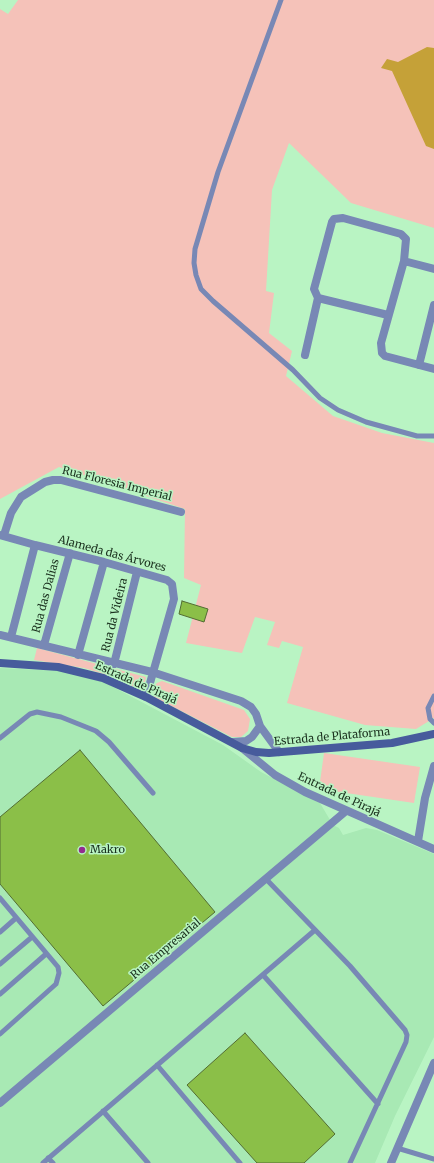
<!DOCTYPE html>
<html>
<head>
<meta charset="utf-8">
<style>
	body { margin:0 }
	canvas { display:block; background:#b9f4c3 }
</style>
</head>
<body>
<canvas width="434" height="1163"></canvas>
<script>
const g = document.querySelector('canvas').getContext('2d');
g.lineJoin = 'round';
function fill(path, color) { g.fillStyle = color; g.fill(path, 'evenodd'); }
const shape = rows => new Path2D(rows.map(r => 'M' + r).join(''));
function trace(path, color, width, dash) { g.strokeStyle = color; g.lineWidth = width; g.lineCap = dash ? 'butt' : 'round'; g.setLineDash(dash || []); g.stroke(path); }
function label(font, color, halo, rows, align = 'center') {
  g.font = font + ' Merriweather,serif'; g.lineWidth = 3; g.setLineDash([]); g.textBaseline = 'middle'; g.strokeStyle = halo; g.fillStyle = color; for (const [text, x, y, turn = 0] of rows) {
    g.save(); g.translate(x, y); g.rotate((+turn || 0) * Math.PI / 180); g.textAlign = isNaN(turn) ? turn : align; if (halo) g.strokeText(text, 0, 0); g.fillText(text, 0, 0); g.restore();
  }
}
const built = shape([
	[0,668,61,671,98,679,223,745,261,772,320,803,333,825,339,828,343,835,366,828,377,830,434,854,434,1037,395,1116,375,1163,0,1163]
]);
const green = shape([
	[18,0,434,0,434,228,351,203,289,143,272,190,266,291,274,293,269,333,292,351,286,376,333,416,382,433,434,443,434,718,416,729,365,725,287,703,303,647,282,641,279,648,267,645,275,622,255,617,242,653,186,643,201,585,184,578,185,509,59,467,0,499,0,9,8,14],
	[37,648,146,677,143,691,114,677,84,668,34,660],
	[162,681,244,710,250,719,248,731,241,737,232,737,154,697,153,687,157,683],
	[324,753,420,767,414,803,319,789]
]);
const water = shape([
	[427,47,434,48,434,149,426,146,392,71,381,68,387,59,398,62]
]);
const building = shape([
	[182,601,208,609,204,622,179,614,182,601],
	[80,750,215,912,103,1006,0,884,0,817,80,750],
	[245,1033,335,1134,304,1163,257,1163,187,1085,245,1033]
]);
const service = shape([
	[281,0,218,172,195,249,194,263,196,275,201,289,213,301,293,370,320,398,338,410,366,422,417,436,434,436],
	[434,696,428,708,430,719,434,723],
	[0,738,30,714,37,712,61,717,96,731,109,742,153,793],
	[266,879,350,966,405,1030,407,1035,406,1042,350,1163],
	[0,898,58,967,59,973,56,984,0,1034],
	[0,932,16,918],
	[0,964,32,937],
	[263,975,378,1104],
	[0,994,46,954],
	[157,1065,240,1163],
	[103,1111,148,1163],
	[397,1148,434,1159],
	[48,1158,53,1163],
	[43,1163,315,930]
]);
const minor = shape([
	[404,261,434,269],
	[318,298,388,315],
	[305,355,318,298,314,289,332,222,334,219,343,218,401,234,406,239,404,261,381,343,382,353,385,356,434,369],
	[419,365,434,305],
	[0,535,35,545,104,562,167,580,172,584,174,599,146,697],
	[4,535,11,513,21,497,45,482,53,480,61,480,181,512],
	[0,635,152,672,241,701,251,707,256,714,260,726,279,752],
	[11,637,35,545],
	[44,645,70,553],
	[78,655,104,562],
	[114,664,137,572],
	[233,742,246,741,252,737,260,726],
	[0,1103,346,811]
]);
const tertiary = shape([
	[242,748,275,775,305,792,434,849],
	[418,841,425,798,434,766],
	[391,1163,434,1063]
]);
const secondary = shape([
	[0,663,58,667,103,678,146,697,242,748,256,752,269,753,392,743,434,734]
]);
const markers = [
	[82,850,4,"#932b8f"]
];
const streetNames = [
	["Rua Floresia Imperial",117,484,14],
	["Alameda das Árvores",112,554,15],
	["Rua das Dalias",46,596,-75],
	["Rua da Videira",115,615,-76],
	["Estrada de Pirajá",136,683,24],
	["Estrada de Plataforma",332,737,-5],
	["Entrada de Pirajá",339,795,25],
	["Rua Empresarial",166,949,-40]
];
const poiNames = [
	["Makro",90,850]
];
fill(built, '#a8e9b4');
fill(green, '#f5c2b9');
fill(water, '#c5a138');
fill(building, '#8bbf48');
trace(building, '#536d33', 1);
trace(service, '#7888b5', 5);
trace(minor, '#7888b5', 8);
trace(tertiary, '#7888b5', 8);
trace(secondary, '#475b9c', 8);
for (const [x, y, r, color] of markers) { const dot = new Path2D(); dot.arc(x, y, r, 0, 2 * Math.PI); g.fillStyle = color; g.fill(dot); trace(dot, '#b9f4c3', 1.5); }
label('11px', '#1b321f', '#b9f4c3', streetNames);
label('11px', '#1b321f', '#b9f4c3', poiNames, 'left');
</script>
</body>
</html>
